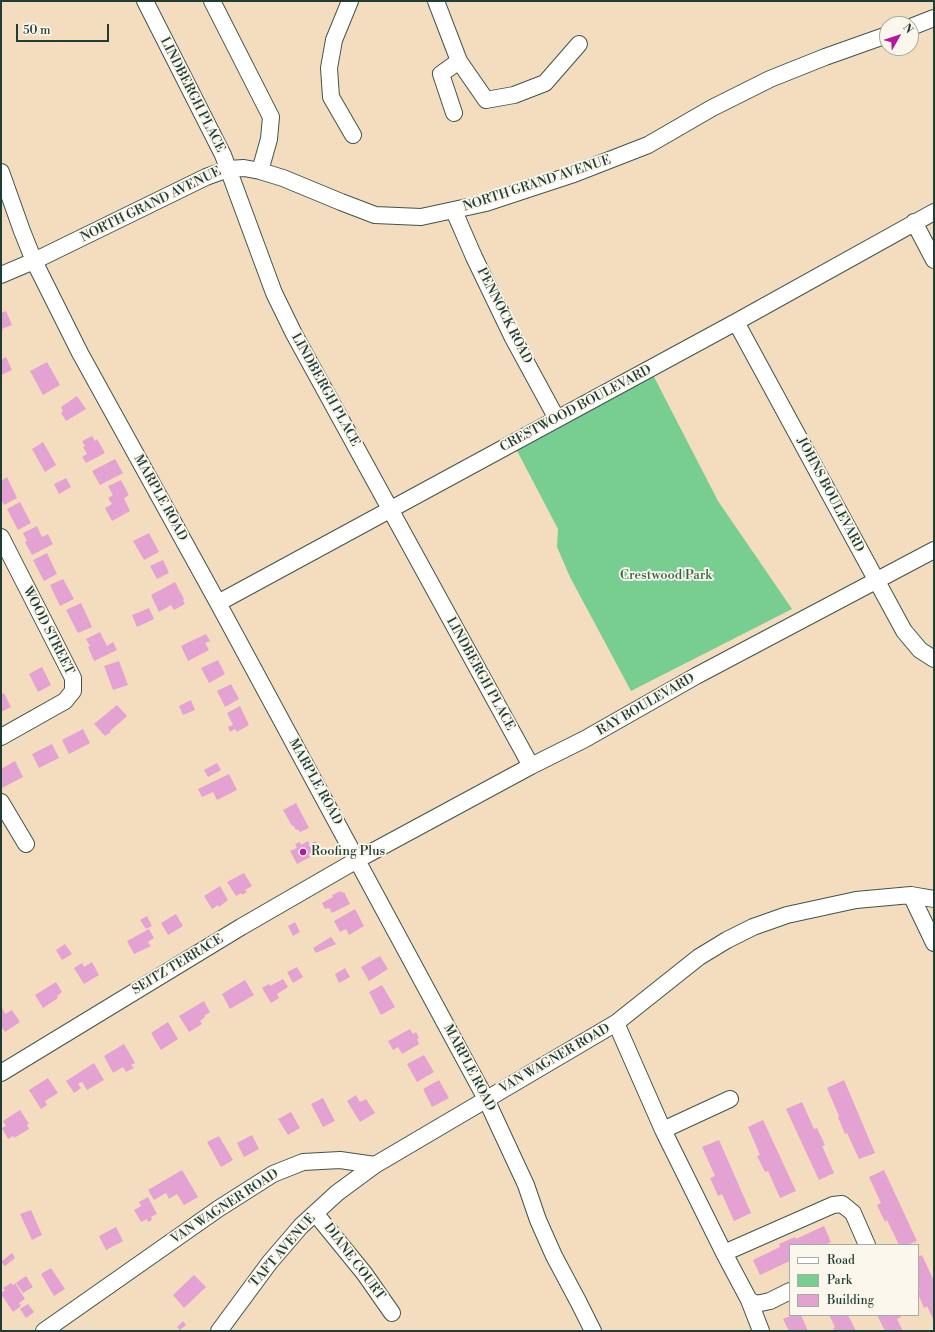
<!DOCTYPE html>
<html>
<head>
<meta charset="utf-8">
<style>
	body { margin:0 }
	#map { position:relative; width:935px; height:1332px; overflow:hidden; background:#f4ddbf; font-family:"Libre Bodoni",serif }
	canvas { display:block }
	.frame { position:absolute; inset:0; border:2px solid #1f3d34; pointer-events:none }
	.legend { position:absolute; left:789px; top:1244px; width:130px; height:72px; box-sizing:border-box; background:#fbf7ec; border:1px solid #a3ada2; margin:0; padding:5px 7px; list-style:none; font-size:12px; color:#1f3d34 }
	.legend li { display:flex; align-items:center; gap:8px; height:20px }
	.legend b { width:20px; border:1px solid #a3ada2 }
	.north { position:absolute; left:879px; top:16px; width:40px; height:40px; box-sizing:border-box; background:#fbf7ec; border:1px solid #a3ada2; border-radius:50%; rotate:51deg; font-size:11px; font-weight:700; line-height:16px; text-align:center; color:#1f3d34 }
	.north::after { content:''; display:block; margin:auto; width:14px; height:18px; background:#b5179e; clip-path:polygon(50% 0,100% 100%,50% 72%,0 100%) }
	.scale { position:absolute; left:16px; top:24px; width:93px; height:18px; box-sizing:border-box; border:2px solid #1f3d34; border-top:0; padding-left:5px; font-size:12px; line-height:14px; white-space:nowrap; color:#1f3d34; -webkit-text-stroke:3px #fbf7ec; paint-order:stroke }
</style>
</head>
<body>
<div id="map">
<canvas width="935" height="1332"></canvas>
<div class="frame"></div>
<ul class="legend">
<li><b style="height:5px;background:#fff"></b>Road</li>
<li><b style="height:11px;background:#78cd91"></b>Park</li>
<li><b style="height:11px;background:#e3a2d1"></b>Building</li>
</ul>
<div class="north">N</div>
<div class="scale">50 m</div>
</div>
<script>
const g = document.querySelector('canvas').getContext('2d');
g.lineJoin = 'round';
function fill(path, color) { g.fillStyle = color; g.fill(path, 'evenodd'); }
const shape = rows => new Path2D(rows.map(r => 'M' + r).join(''));
function trace(path, color, width, dash) { g.strokeStyle = color; g.lineWidth = width; g.lineCap = dash ? 'butt' : 'round'; g.setLineDash(dash || []); g.stroke(path); }
function label(font, color, halo, rows, align = 'center') {
  g.font = font + ' "Libre Bodoni",serif'; g.lineWidth = 3.5; g.setLineDash([]); g.textBaseline = 'middle'; g.strokeStyle = halo; g.fillStyle = color; for (const [text, x, y, turn = 0] of rows) {
    g.save(); g.translate(x, y); g.rotate((+turn || 0) * Math.PI / 180); g.textAlign = isNaN(turn) ? turn : align; if (halo) g.strokeText(text, 0, 0); g.fillText(text, 0, 0); g.restore();
  }
}
const green = shape([
	[652,373,718,501,792,609,631,691,570,577,557,547,558,529,514,445]
]);
const building = shape([
	[6,311,12,325,2,329,3,331,1,332,1,313],
	[6,357,12,370,1,375,1,360],
	[47,362,60,385,43,395,30,371],
	[77,396,86,409,66,421,61,413,63,411,61,407],
	[92,436,95,441,97,439,105,453,86,463,82,457,87,454,83,447,85,446,82,441],
	[43,442,56,465,45,472,32,449],
	[115,459,123,473,100,485,92,471],
	[7,477,17,498,4,505,1,499,1,481],
	[66,478,71,487,59,494,54,484],
	[121,480,129,495,124,498,130,511,112,521,105,508,112,504,108,498,113,495,108,486],
	[20,502,31,523,18,530,7,509],
	[37,526,42,537,48,534,53,544,32,555,25,542,27,541,23,533],
	[149,533,159,552,144,560,133,541],
	[47,553,57,574,44,581,33,560],
	[163,560,169,573,157,579,150,566],
	[63,579,74,599,60,606,50,585],
	[175,582,184,599,183,600,185,604,174,610,171,605,159,612,151,595],
	[81,603,92,627,78,633,66,610],
	[149,608,154,619,137,627,132,615],
	[100,632,107,646,113,642,117,650,94,661,88,647,90,646,86,639],
	[206,634,210,641,205,643,209,650,188,661,181,646],
	[218,660,225,674,209,683,201,668],
	[119,661,128,685,113,690,104,666],
	[42,667,51,685,38,692,29,674],
	[231,684,239,699,225,707,217,691],
	[4,693,11,707,1,712,1,695],
	[191,700,195,710,183,715,179,706],
	[117,705,127,716,110,731,111,732,105,736,94,724],
	[240,706,249,725,237,732,235,729,230,732,228,727,233,725,227,713],
	[83,729,90,743,69,754,62,740],
	[52,744,59,758,39,768,32,754],
	[15,761,23,777,2,788,1,786,1,769],
	[217,763,221,770,208,777,204,770],
	[229,774,237,790,217,800,213,792,202,797,198,789],
	[296,803,309,828,300,832,298,829,296,830,293,825,292,826,283,810],
	[308,841,309,844,316,841,320,849,314,852,316,854,297,864,290,851,297,848,295,844,300,842,301,845],
	[244,873,252,886,245,890,247,892,242,895,241,893,236,896,227,882],
	[220,886,228,900,219,907,218,905,212,909,204,896],
	[341,891,342,893,344,892,350,904,332,913,329,908,325,909,322,903,333,897,332,895],
	[355,909,364,926,349,935,346,929,340,932,334,921],
	[176,914,183,926,168,935,161,923],
	[147,916,152,926,146,929,140,920],
	[295,922,300,932,293,936,288,926],
	[149,929,154,938,148,942,151,946,134,954,127,941],
	[331,937,336,944,316,953,313,948],
	[65,944,72,954,62,960,56,950],
	[380,956,388,969,369,981,361,967],
	[92,962,99,975,84,984,74,968,82,963,84,967],
	[297,967,303,977,293,983,287,972],
	[345,968,350,977,339,983,335,974],
	[283,979,288,987,277,994,279,998,271,1003,262,988,269,984,270,986],
	[245,980,254,995,230,1009,222,994],
	[56,982,62,992,57,996,58,998,43,1008,35,995],
	[382,985,395,1007,381,1015,369,992],
	[204,1001,210,1012,204,1016,205,1017,200,1021,202,1024,189,1032,179,1016],
	[2,1008,5,1014,12,1010,20,1022,5,1032,1,1026],
	[168,1022,178,1039,161,1050,151,1033],
	[410,1029,413,1034,416,1032,419,1038,417,1039,419,1044,402,1054,398,1047,393,1050,388,1041],
	[124,1044,135,1063,131,1065,134,1068,126,1072,123,1067,113,1073,104,1056],
	[424,1055,434,1072,417,1082,407,1064],
	[94,1063,104,1080,87,1090,82,1082,78,1084,81,1088,74,1093,66,1081],
	[48,1078,58,1093,45,1101,47,1105,41,1109,29,1090],
	[439,1080,449,1098,432,1107,423,1089],
	[844,1080,875,1153,859,1159,847,1133,845,1134,838,1117,839,1116,827,1088],
	[356,1095,360,1102,366,1099,375,1113,360,1122,347,1101],
	[323,1098,335,1121,323,1127,311,1104],
	[802,1102,814,1129,817,1128,825,1145,822,1146,834,1173,819,1180,786,1109],
	[20,1110,29,1124,27,1125,29,1129,14,1138,13,1136,8,1139,2,1128,6,1126,3,1121],
	[291,1112,300,1128,288,1135,278,1119],
	[763,1120,796,1191,780,1198,768,1171,765,1172,757,1156,760,1155,748,1127],
	[252,1135,259,1149,244,1157,237,1143],
	[219,1136,233,1160,221,1167,207,1142],
	[719,1140,751,1213,734,1221,722,1194,718,1196,710,1178,715,1176,702,1147],
	[182,1170,198,1197,184,1205,177,1194,169,1199,166,1193,154,1200,148,1190],
	[884,1170,917,1241,907,1245,899,1245,887,1220,885,1222,877,1205,881,1203,869,1177],
	[148,1197,157,1214,151,1217,152,1220,148,1222,147,1219,141,1222,134,1210,141,1206,139,1202],
	[31,1210,42,1235,32,1240,20,1214],
	[824,1226,831,1242,825,1245,790,1245,790,1261,760,1275,753,1260,780,1247,779,1244,795,1237,796,1239],
	[116,1227,123,1241,106,1250,99,1236],
	[12,1253,15,1258,5,1266,1,1262],
	[922,1255,934,1281,934,1321,927,1306,924,1308,918,1294,918,1290,920,1290,918,1286,918,1257],
	[51,1268,65,1289,54,1296,41,1274],
	[194,1275,206,1287,184,1308,173,1295],
	[26,1276,33,1287,23,1293,16,1283],
	[11,1283,13,1285,15,1283,25,1299,19,1303,21,1306,13,1312,1,1294,5,1290,3,1288],
	[28,1304,34,1312,26,1318,20,1309],
	[793,1315,801,1315,808,1331,789,1331,783,1319],
	[829,1315,848,1315,856,1331,835,1331,833,1328,835,1327],
	[877,1315,900,1315,901,1317,897,1319,903,1331,885,1331],
	[183,1321,186,1325,180,1330,177,1327]
]);
const minor = shape([
	[145,1,223,155,274,293,294,334,531,766],
	[212,1,271,117,269,139,260,171],
	[350,1,334,40,329,68,331,97,353,135],
	[436,1,459,61,486,100,514,95,545,83,579,44],
	[911,27,934,18],
	[454,113,441,74,459,61],
	[1,172,22,231,34,261,80,353,218,603,486,1099,526,1185,538,1220,554,1256,579,1303,593,1331],
	[454,211,474,257,513,338,557,419],
	[914,222,934,260],
	[1,275,34,261,206,177,228,169,244,168,260,171,283,178,341,202,375,215,421,217,486,203,571,175,648,145,712,108,770,79,825,57,887,35],
	[736,322,904,631,920,650,934,659],
	[1,537,73,678,73,691,65,701,1,737],
	[218,603,736,322,934,212],
	[1,802,26,844],
	[911,895,934,943],
	[616,1023,663,1130,724,1253],
	[1,1073,241,927,357,860,531,766,585,739,696,676,934,550],
	[663,1130,730,1099],
	[315,1213,364,1273,392,1313],
	[790,1291,770,1301,756,1304,749,1300,724,1253,833,1205,842,1204,853,1213,867,1245],
	[749,1300,761,1331],
	[44,1331,218,1209,273,1174,303,1162,340,1160,375,1165],
	[219,1331,270,1262,301,1226,337,1193,375,1165,616,1023,699,957,727,940,753,927,787,915,856,900,911,895,934,899]
]);
const markers = [
	[303,852,4,"#b5179e"]
];
const streetNames = [
	["LINDBERGH PLACE",192,95,63],
	["NORTH GRAND AVENUE",537,184,-18],
	["NORTH GRAND AVENUE",151,205,-26],
	["PENNOCK ROAD",504,316,63],
	["LINDBERGH PLACE",325,390,61],
	["CRESTWOOD BOULEVARD",576,409,-28],
	["JOHNS BOULEVARD",830,495,62],
	["MARPLE ROAD",160,498,61],
	["WOOD STREET",48,631,63],
	["LINDBERGH PLACE",480,674,61],
	["RAY BOULEVARD",646,705,-30],
	["MARPLE ROAD",315,782,61],
	["SEITZ TERRACE",178,965,-31],
	["VAN WAGNER ROAD",555,1059,-30],
	["MARPLE ROAD",469,1068,62],
	["VAN WAGNER ROAD",225,1207,-33],
	["TAFT AVENUE",283,1251,-49],
	["DIANE COURT",354,1262,53]
];
const parkNames = [
	["Crestwood Park",666,576]
];
const poiNames = [
	["Roofing Plus",311,852]
];
fill(green, '#78cd91');
fill(building, '#e3a2d1');
trace(minor, '#3f5549', 18);
trace(minor, '#fff', 16);
for (const [x, y, r, color] of markers) { const dot = new Path2D(); dot.arc(x, y, r, 0, 2 * Math.PI); g.fillStyle = color; g.fill(dot); trace(dot, '#fbf7ec', 1.5); }
label('13px', '#1f3d34', '#fbf7ec', streetNames);
label('13px', '#35614b', '#fbf7ec', parkNames);
label('13px', '#1f3d34', '#fbf7ec', poiNames, 'left');
</script>
</body>
</html>
